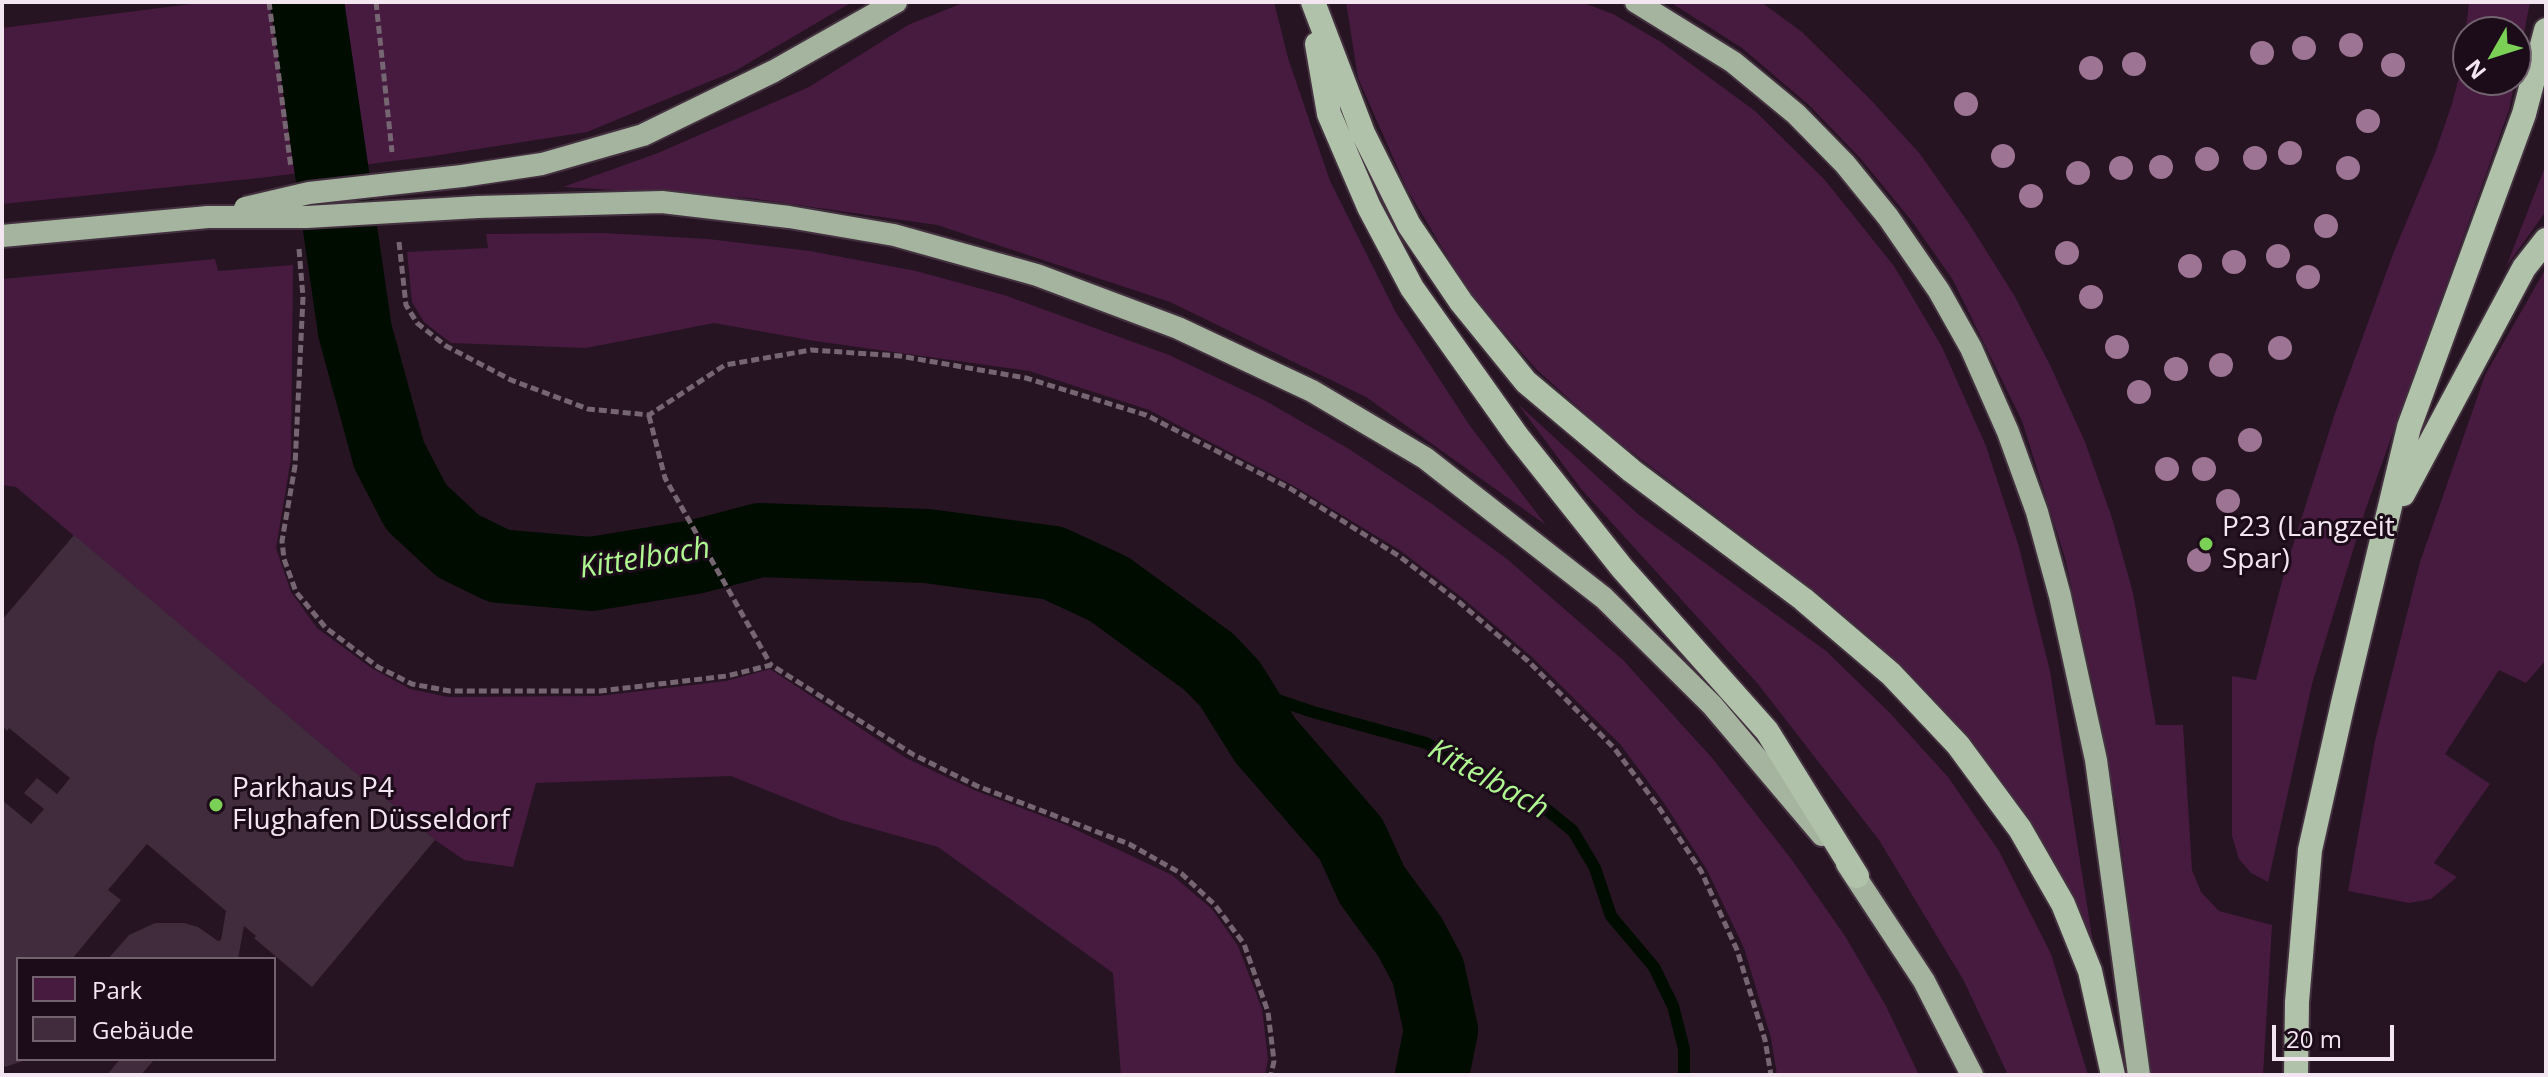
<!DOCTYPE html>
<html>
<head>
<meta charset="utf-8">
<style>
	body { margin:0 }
	#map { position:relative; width:2548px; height:1077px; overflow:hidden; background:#261422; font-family:"Open Sans",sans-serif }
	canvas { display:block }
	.frame { position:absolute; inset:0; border:4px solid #f3e6f0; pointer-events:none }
	.legend { position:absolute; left:16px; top:957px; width:260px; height:104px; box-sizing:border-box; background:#1c0b19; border:2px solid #72636f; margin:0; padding:10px 14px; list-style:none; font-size:24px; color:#f3e6f0 }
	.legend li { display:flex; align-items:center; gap:16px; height:40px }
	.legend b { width:40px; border:2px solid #72636f }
	.north { position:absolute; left:2452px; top:16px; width:80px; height:80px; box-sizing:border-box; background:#1c0b19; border:2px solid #72636f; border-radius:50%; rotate:231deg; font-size:22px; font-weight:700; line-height:32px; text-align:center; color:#f3e6f0 }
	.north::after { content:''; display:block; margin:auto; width:28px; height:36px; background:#7bd155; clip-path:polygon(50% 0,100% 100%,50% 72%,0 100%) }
	.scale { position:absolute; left:2272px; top:1025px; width:122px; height:36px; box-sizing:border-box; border:4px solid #f3e6f0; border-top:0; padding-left:10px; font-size:24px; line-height:28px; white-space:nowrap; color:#f3e6f0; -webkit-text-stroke:6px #1c0b19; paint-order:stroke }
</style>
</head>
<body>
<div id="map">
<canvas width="2548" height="1077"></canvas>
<div class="frame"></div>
<ul class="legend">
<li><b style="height:22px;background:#461b3f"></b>Park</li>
<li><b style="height:22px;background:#402c3c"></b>Gebäude</li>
</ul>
<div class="north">N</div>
<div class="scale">20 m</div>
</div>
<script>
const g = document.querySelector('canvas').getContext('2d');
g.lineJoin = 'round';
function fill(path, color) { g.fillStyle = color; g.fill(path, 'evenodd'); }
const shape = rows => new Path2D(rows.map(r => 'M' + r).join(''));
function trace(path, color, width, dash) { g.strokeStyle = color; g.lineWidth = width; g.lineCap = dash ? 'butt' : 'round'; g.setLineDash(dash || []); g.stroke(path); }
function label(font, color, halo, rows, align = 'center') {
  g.font = font + ' "Open Sans",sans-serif'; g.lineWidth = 6; g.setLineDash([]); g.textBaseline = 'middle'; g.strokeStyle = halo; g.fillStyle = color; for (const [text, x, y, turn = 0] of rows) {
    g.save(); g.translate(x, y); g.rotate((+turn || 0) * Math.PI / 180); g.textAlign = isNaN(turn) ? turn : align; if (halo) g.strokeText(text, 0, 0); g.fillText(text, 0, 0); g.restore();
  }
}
const green = shape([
	[207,2,852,2,735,71,587,132,433,156,260,178,2,204,2,28],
	[965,2,1274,2,1288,58,1330,181,1395,311,1470,426,1546,525,1366,397,1170,302,937,225,749,198,563,187,658,153,809,87,908,25],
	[1346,2,1581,2,1613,14,1661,42,1755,111,1824,179,1894,266,1942,347,1986,446,2019,547,2050,671,2093,943,2047,855,1999,778,1930,695,1874,641,1815,591,1608,434,1536,369,1468,291,1407,189,1358,78],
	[1670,2,1761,2,1802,32,1870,99,1920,154,1968,222,2014,295,2051,367,2085,442,2112,518,2133,593,2156,725,2183,725,2192,870,2201,892,2219,911,2272,925,2263,1075,2150,1075,2117,812,2098,708,2065,558,2022,421,1953,280,1911,220,1861,159,1810,106,1742,48],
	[2469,2,2530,2,2516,75,2516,32,2468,32,2468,80,2515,80,2509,110,2366,508,2312,684,2268,882,2251,873,2239,859,2232,836,2232,676,2256,680,2285,570,2335,413,2393,254,2435,153,2452,104,2462,65],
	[2546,162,2546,211,2506,267,2543,172],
	[603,233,708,239,810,251,916,271,1004,295,1169,355,1264,400,1349,449,1432,504,1507,559,1623,660,1713,759,1792,860,1845,936,1886,1006,1919,1075,1777,1075,1771,1038,1744,948,1707,870,1664,803,1620,744,1532,657,1465,600,1401,551,1294,486,1149,410,1029,371,815,341,714,323,586,348,451,343,424,322,412,302,407,252,488,248,486,234],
	[215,259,218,271,293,265,291,459,276,548,291,592,317,628,370,667,410,689,448,697,598,696,726,681,770,669,906,758,974,790,1066,825,1172,875,1212,909,1238,946,1262,1009,1268,1059,1265,1075,1121,1075,1113,973,938,847,841,820,731,776,536,783,513,867,464,860,435,840,16,487,2,485,2,279],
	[2546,268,2546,660,2526,683,2499,670,2445,754,2490,784,2434,863,2457,877,2431,899,2409,903,2348,891,2375,741,2420,562,2485,375],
	[1518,404,1639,515,1826,651,1889,712,1948,777,1999,851,2051,954,2088,1075,2008,1075,1964,981,1879,840,1758,684,1582,490]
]);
const stream = shape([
	[1230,684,1313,712,1426,743,1541,805,1573,831,1595,868,1611,916,1654,967,1673,1006,1684,1049,1684,1075]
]);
const river = shape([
	[307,2,355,331,389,455,416,507,458,546,499,566,591,574,695,557,760,540,927,546,1053,563,1109,589,1209,662,1230,684,1265,740,1351,839,1372,885,1410,937,1428,971,1441,1030,1432,1075]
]);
const building = shape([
	[74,535,435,840,312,987,254,938,256,936,244,926,238,959,108,959,129,935,155,923,184,923,198,927,218,941,221,940,226,911,147,844,108,890,121,900,72,959,18,959,18,1059,26,1060,5,1067,2,1063,2,800,31,824,44,809,24,793,37,778,57,794,70,778,9,728,7,731,2,726,2,620],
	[120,1059,182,1059,182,1061,153,1061,141,1075,107,1075]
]);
const path = shape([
	[269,2,291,168],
	[376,2,392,152],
	[399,242,406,305,417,323,446,346,511,380,588,409,649,415,725,365,811,350,900,356,1026,378,1146,415,1291,489,1399,556,1459,602,1528,661,1614,748,1658,806,1701,871,1737,950,1765,1040,1771,1075],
	[299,249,303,297,295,466,282,541,284,559,296,592,326,628,378,667,412,684,450,691,600,691,727,676,771,665,914,755,977,786,1129,844,1182,874,1215,905,1244,944,1268,1012,1274,1061,1271,1075],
	[649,416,665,478,771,665]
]);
const trunk = shape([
	[1636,2,1733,62,1796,114,1845,164,1888,217,1939,291,1971,348,2008,432,2037,512,2060,596,2096,760,2139,1075],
	[462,176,542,164,643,135,774,71,896,2],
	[478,207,662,202,789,217,894,235,1037,275,1178,328,1312,391,1425,458,1604,598,1712,705,1822,835],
	[2,236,208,217],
	[1847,864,1924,981,1972,1075]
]);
const motorway = shape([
	[1313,2,1363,133,1409,225,1461,302,1526,382,1632,471,1803,599,1891,674,1958,745,2020,829,2063,904,2090,971,2113,1075],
	[1317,44,1329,114,1369,207,1412,288,1517,436,1622,568,1767,731,1857,876],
	[2403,494,2524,268,2546,240],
	[2296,1075,2297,1002,2310,850,2343,703,2409,427,2524,114,2546,30]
]);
const trunkBridge = shape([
	[245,208,309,193,462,176],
	[208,217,307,217,478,207]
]);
const trees = [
	[2351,45],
	[2304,48],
	[2262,53],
	[2134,64],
	[2393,65],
	[2091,68],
	[1966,104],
	[2368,121],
	[2290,153],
	[2003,156],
	[2255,158],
	[2207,159],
	[2161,167],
	[2121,168],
	[2348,168],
	[2078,173],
	[2031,196],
	[2326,226],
	[2067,253],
	[2278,256],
	[2234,262],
	[2190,266],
	[2308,277],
	[2091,297],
	[2117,347],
	[2280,348],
	[2221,365],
	[2176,369],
	[2139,392],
	[2250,440],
	[2167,469],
	[2204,469],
	[2228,501],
	[2199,560]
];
const markers = [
	[2206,544,8,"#7bd155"],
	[216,805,8,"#7bd155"]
];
const poiNames = [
	["P23 (Langzeit",2222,528],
	["Spar)",2222,560],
	["Parkhaus P4",232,789],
	["Flughafen Düsseldorf",232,821]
];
const waterNames = [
	["Kittelbach",645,559,-9],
	["Kittelbach",1488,780,29]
];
fill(green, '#461b3f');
trace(stream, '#010c00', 12);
trace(river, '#010c00', 74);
fill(building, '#402c3c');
trace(trunk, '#43313f', 26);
trace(motorway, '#43313f', 28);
trace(path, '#766672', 5, [8, 4]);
trace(trunk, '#a4b49e', 22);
trace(motorway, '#b0c2aa', 24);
trace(trunkBridge, '#43313f', 26, []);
trace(trunkBridge, '#a4b49e', 22);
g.fillStyle = '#9d7494';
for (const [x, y] of trees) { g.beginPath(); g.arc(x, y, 12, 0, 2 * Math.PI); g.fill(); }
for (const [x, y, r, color] of markers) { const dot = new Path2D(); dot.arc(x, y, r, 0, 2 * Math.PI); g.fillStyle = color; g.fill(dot); trace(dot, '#1c0b19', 3); }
label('28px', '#f3e6f0', '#1c0b19', poiNames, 'left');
label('italic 30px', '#aef791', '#1c0b19', waterNames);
</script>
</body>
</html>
